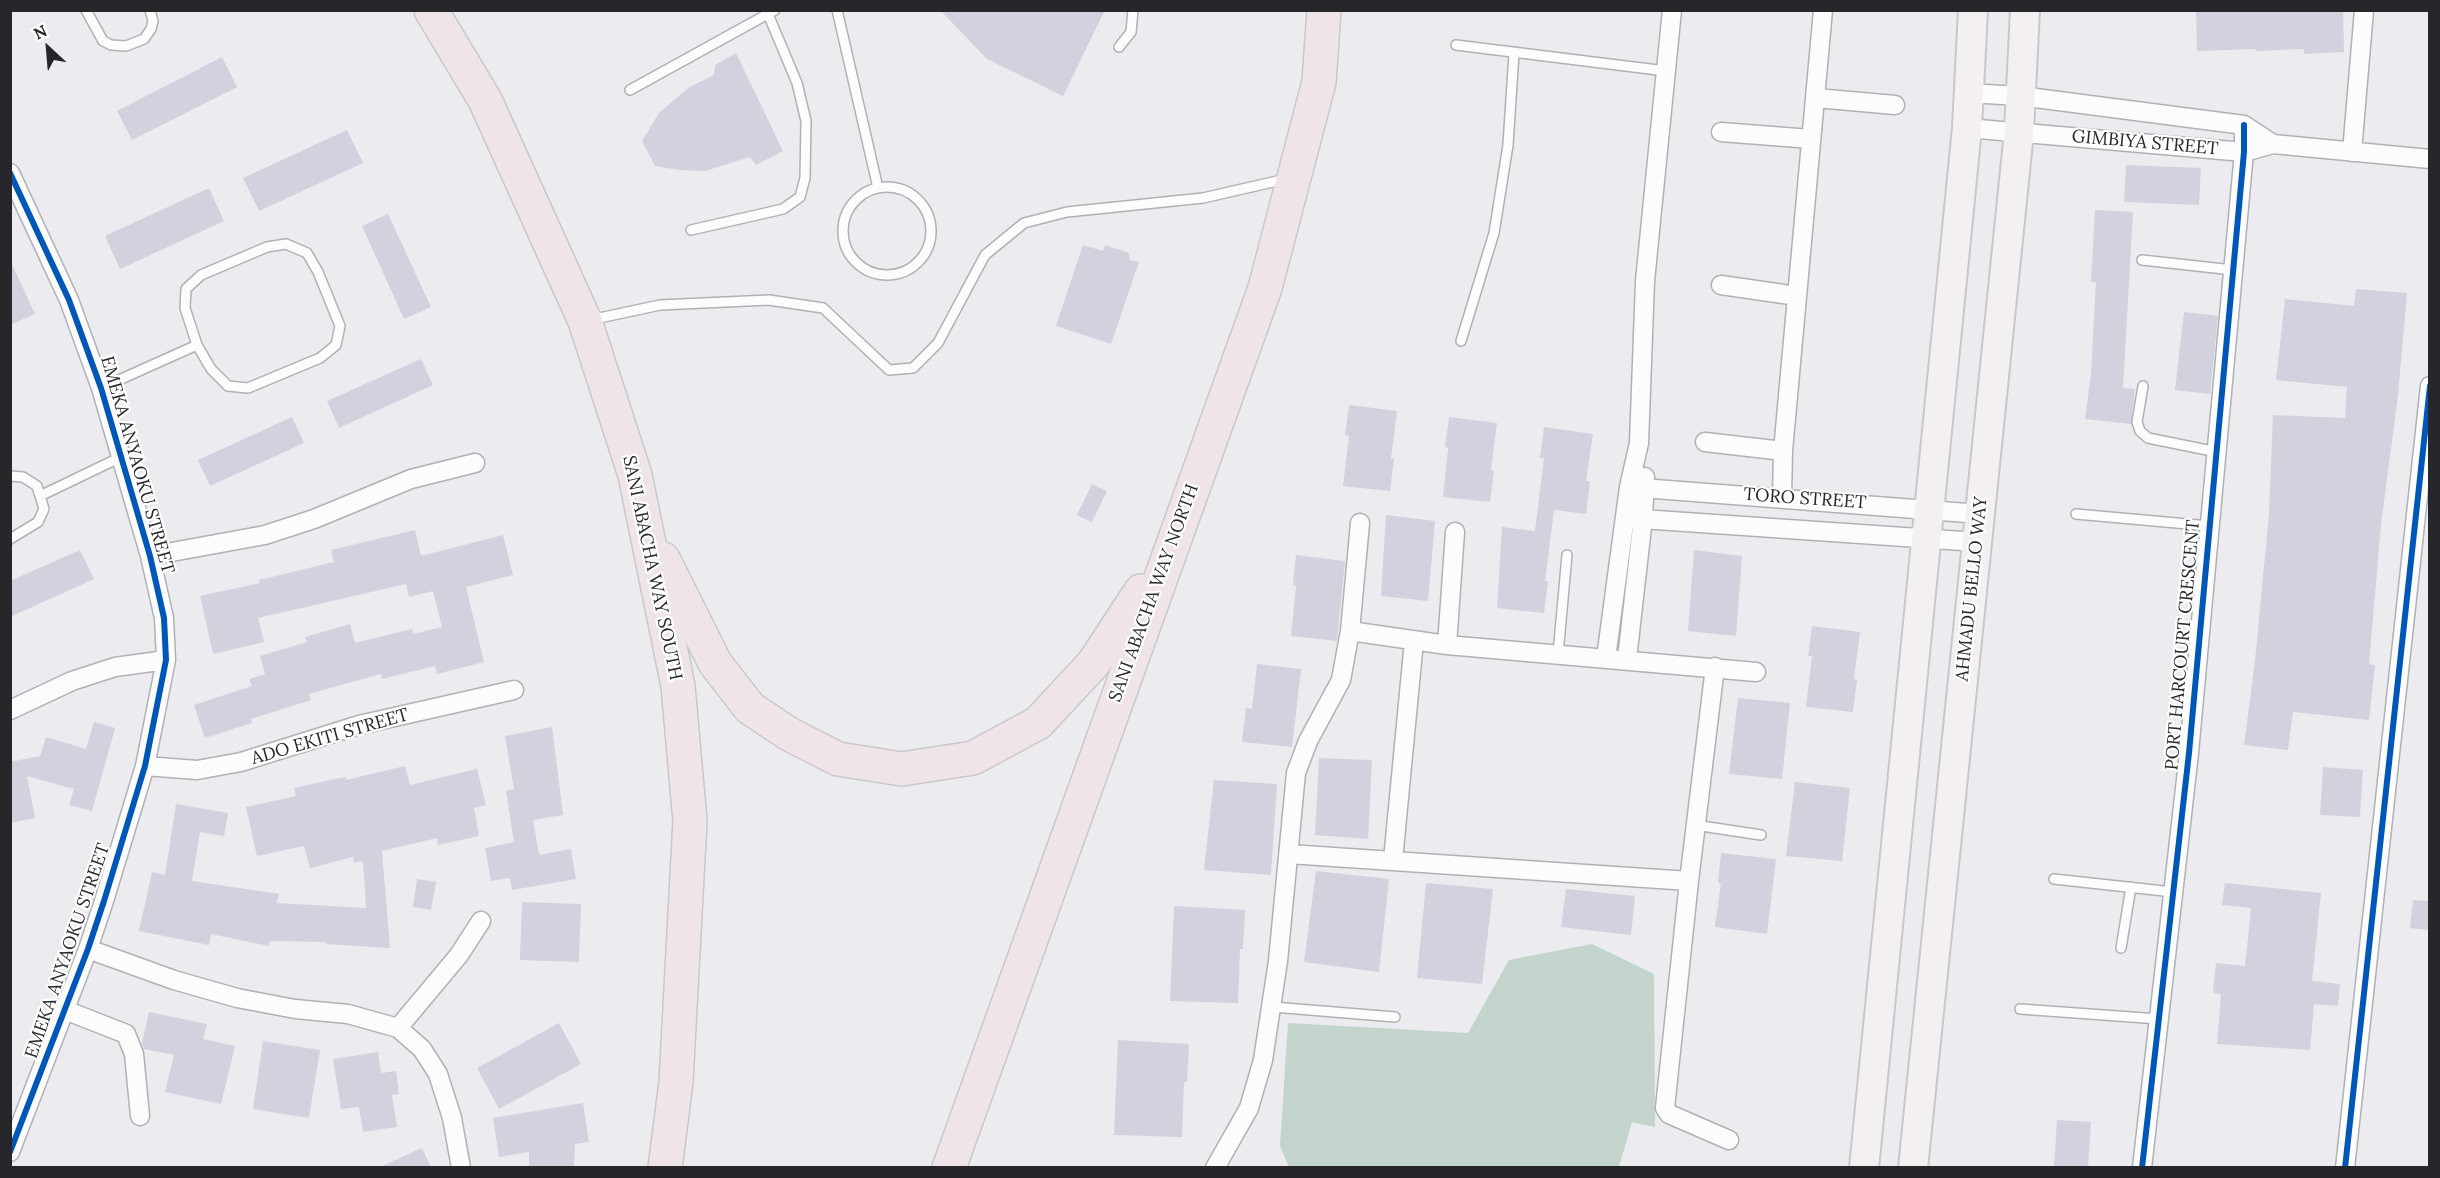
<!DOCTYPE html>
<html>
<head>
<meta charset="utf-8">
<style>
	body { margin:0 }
	#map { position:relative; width:2440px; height:1178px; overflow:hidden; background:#ebebf0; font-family:Lora,serif }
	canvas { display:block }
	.frame { position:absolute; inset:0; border:12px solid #27272b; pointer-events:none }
	.north { position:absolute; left:18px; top:18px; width:60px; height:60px; -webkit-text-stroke:4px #fff; paint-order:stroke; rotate:334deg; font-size:16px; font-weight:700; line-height:24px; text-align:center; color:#27272b }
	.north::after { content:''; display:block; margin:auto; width:21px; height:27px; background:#27272b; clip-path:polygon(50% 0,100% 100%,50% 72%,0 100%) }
</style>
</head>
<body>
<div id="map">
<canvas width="2440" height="1178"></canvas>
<div class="frame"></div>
<div class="north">N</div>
</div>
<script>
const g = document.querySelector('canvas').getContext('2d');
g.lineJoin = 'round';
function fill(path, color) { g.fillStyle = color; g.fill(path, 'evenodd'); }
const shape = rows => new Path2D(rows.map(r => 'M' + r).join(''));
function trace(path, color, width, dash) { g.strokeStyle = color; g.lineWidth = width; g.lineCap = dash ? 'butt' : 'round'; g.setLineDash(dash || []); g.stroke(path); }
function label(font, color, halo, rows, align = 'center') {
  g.font = font + ' Lora,serif'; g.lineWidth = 4.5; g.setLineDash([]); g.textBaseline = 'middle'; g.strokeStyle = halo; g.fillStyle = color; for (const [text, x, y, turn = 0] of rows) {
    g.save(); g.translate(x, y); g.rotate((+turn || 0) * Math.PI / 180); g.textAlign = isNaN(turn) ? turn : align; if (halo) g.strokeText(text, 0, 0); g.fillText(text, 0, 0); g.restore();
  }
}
const green = shape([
	[1592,944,1654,974,1655,1127,1632,1122,1619,1167,1289,1167,1280,1146,1288,1023,1468,1033,1509,960]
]);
const building = shape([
	[940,10,1105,10,1063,96,987,59],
	[2196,10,2343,10,2344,52,2304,54,2304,49,2256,51,2256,49,2197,51],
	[736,53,783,151,756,165,750,157,705,171,680,170,655,166,642,141,659,113,688,88,714,75,715,65],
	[222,57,237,87,132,140,117,111],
	[347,130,363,163,259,211,243,178],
	[2126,165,2201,168,2199,205,2124,202],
	[209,188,224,221,120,269,105,236],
	[2095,210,2133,212,2123,388,2135,389,2131,424,2085,419,2091,374,2096,282,2091,282],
	[388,214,431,307,404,319,362,226],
	[1083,245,1103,251,1105,245,1129,253,1130,260,1139,262,1111,344,1056,326],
	[10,260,35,314,10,325],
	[2356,289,2407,293,2398,395,2381,525,2369,664,2375,665,2369,720,2293,712,2288,750,2244,745,2255,661,2269,514,2273,415,2345,418,2347,387,2276,380,2285,299,2354,306],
	[2184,312,2218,316,2210,394,2175,390],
	[421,359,433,385,339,428,327,401],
	[1349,405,1397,411,1391,459,1394,459,1390,491,1343,486,1349,436,1345,435],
	[292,417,304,443,210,486,198,460],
	[1449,417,1497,423,1491,470,1494,471,1490,502,1443,497,1448,448,1445,447],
	[1544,427,1593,434,1586,481,1590,481,1586,514,1554,510,1545,581,1548,581,1544,613,1497,608,1502,527,1535,531,1544,458,1540,458],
	[1092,484,1107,491,1092,522,1077,515],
	[1386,515,1435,521,1428,601,1381,596],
	[415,530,421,556,503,535,513,575,466,587,484,662,437,674,435,666,382,679,381,674,309,694,311,700,251,719,252,723,205,738,194,705,252,686,249,679,265,674,260,656,307,642,305,637,350,624,355,643,412,629,413,634,442,627,433,591,409,597,406,584,258,618,264,642,213,654,200,596,260,583,259,580,334,562,331,550],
	[80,550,94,579,10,617,10,581],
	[1694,550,1742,556,1736,636,1688,631],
	[1296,555,1345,561,1337,641,1291,636,1296,586,1293,585],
	[1812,626,1860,632,1854,679,1857,680,1853,712,1806,707,1812,656,1808,656],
	[1257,664,1301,669,1292,747,1242,742,1246,708,1252,709],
	[1738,698,1790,703,1782,779,1729,774],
	[94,722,115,728,92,811,69,805,74,789,27,776,35,818,10,823,10,762,40,756,46,737,86,749],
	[552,727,563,815,533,820,539,855,571,849,576,879,512,890,510,878,491,881,485,848,514,842,506,791,514,789,505,736],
	[1319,758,1372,760,1368,839,1315,835],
	[405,766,410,785,477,769,486,805,474,808,479,836,438,845,437,838,382,851,390,948,326,944,326,942,270,941,269,946,211,934,209,945,139,931,152,872,165,875,176,804,228,813,224,836,200,832,192,881,279,894,277,903,366,908,363,861,354,863,353,857,310,868,304,846,257,856,246,807,296,796,294,788,345,777,346,780],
	[2323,767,2363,770,2360,817,2320,815],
	[1214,780,1277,784,1271,875,1204,870],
	[1795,782,1850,788,1842,861,1786,856],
	[1721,853,1776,859,1767,934,1715,927,1721,883,1718,883],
	[1316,871,1389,879,1379,972,1304,962],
	[417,879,436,882,431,910,413,907],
	[1426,883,1493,889,1482,984,1417,978],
	[2225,883,2321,893,2312,981,2340,984,2338,1006,2314,1004,2310,1050,2217,1044,2221,994,2213,993,2216,963,2245,966,2251,908,2222,905],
	[1566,889,1635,896,1631,935,1561,927],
	[2413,900,2430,901,2430,930,2410,928],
	[522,902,581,904,579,962,520,960],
	[1174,906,1245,910,1243,949,1240,949,1238,1003,1170,1001],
	[149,1012,207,1024,203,1039,235,1046,221,1104,165,1092,174,1055,144,1049,142,1043],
	[559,1023,581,1064,499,1109,477,1068],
	[1118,1040,1189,1044,1187,1082,1184,1082,1182,1137,1114,1135],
	[263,1041,320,1050,309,1118,253,1109],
	[378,1052,381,1073,396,1071,399,1094,392,1095,397,1127,363,1132,359,1107,341,1109,333,1059],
	[583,1103,589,1142,575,1144,574,1167,529,1167,529,1152,499,1157,493,1118],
	[2057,1120,2091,1122,2088,1167,2054,1167],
	[422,1148,431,1167,380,1167]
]);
const lane = shape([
	[86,10,103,41,111,45,126,46,144,39,151,29,153,21,150,10],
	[837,10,878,188],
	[1456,45,1666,71],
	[1119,47,1131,32,1133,10],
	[630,90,775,10],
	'843 231a44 44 0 1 1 88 0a44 44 0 1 1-88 0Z',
	[691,230,783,209,800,197,805,178,806,121,797,83,768,14],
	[286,244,307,253,318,272,340,326,336,345,320,358,248,388,228,386,211,369,197,345,185,308,186,289,201,275,267,247,286,244],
	[2142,260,2233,270],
	[590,320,660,305,769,300,823,308,889,370,913,368,938,343,985,255,1024,223,1067,212,1203,198,1286,179],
	[1461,341,1494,233,1508,145,1514,53],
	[2143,386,2137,422,2140,431,2148,438,2217,452],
	[101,388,197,345],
	[10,476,23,477,37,486,44,509,38,522,10,539],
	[42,495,121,457],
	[2076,514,2210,526],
	[1558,654,1567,555],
	[1695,825,1761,835],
	[2054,879,2173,892],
	[2121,948,2131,887],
	[1273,1007,1395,1017],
	[2020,1009,2159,1019]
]);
const street = shape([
	[1969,93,2020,96,2244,125,2273,144],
	[1816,98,1895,105],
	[1967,128,2244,152,2273,144,2430,159],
	[1721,132,1811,139],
	[2352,152,2364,10],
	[10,173,69,300,101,388,150,556,164,618,166,660,145,766,104,901,88,949,10,1152],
	[1721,285,1797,296],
	[1705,442,1783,451],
	[1629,487,1980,514],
	[1782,497,1783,451,1823,10],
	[1627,518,1977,542],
	[150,556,265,535,314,519,411,479,475,463],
	[1350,631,1447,645,1756,672],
	[1447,645,1455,532],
	[1606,658,1629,487,1639,443,1645,281,1672,10],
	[1627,659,1643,518,1645,477],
	[1715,667,1689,881,1665,1108,1669,1114,1729,1140],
	[10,710,72,681,115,667,166,660],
	[145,766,197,770,241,762,359,725,514,690],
	[1289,854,1689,881],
	[1393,860,1414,641],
	[88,949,174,980,237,998,295,1009,348,1014,398,1028,422,1049,438,1074,452,1118,461,1168],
	[65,1010,126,1034,134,1054,140,1116],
	[398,1028,459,955,481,921],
	[1215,1168,1249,1108,1263,1060,1278,961,1296,773,1308,741,1341,680,1350,631,1360,523],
	[2142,1168,2189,753,2244,152,2244,125],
	[2345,1168,2430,386]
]);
const primary = shape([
	[1864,1168,1967,128,1973,10],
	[1913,1168,2019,132,2025,10]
]);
const highway = shape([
	[431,10,485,100,585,321,635,475,678,686,690,821,676,1082,665,1168],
	[663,559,715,663,750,708,789,734,838,759,902,769,973,758,1038,723,1093,664,1141,591],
	[949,1168,1265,288,1319,82,1324,10]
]);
const cycleway = shape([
	[10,173,69,300,101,388,150,556,164,618,166,660,145,766,104,901,88,949,10,1152],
	[2142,1168,2189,753,2244,152,2244,125],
	[2345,1168,2430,386]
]);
const streetNames = [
	["GIMBIYA STREET",2145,143,5],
	["EMEKA ANYAOKU STREET",137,465,74],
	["TORO STREET",1805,499,4],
	["SANI ABACHA WAY SOUTH",652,568,78],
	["AHMADU BELLO WAY",1972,589,-84],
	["SANI ABACHA WAY NORTH",1154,593,-70],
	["PORT HARCOURT CRESCENT",2183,645,-85],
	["ADO EKITI STREET",330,737,-16],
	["EMEKA ANYAOKU STREET",68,951,-71]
];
fill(green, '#c3d4cd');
fill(building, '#d1d2dd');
trace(lane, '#b1b1b5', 12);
trace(street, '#b1b1b5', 21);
trace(primary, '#c8c8cb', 32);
trace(highway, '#c8c8cb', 36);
trace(lane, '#fcfcfd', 9);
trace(street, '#fcfcfd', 18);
trace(primary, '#f4eff2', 28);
trace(highway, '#efe5e9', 33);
trace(cycleway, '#0057b8', 6);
label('18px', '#27272b', '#fff', streetNames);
</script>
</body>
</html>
